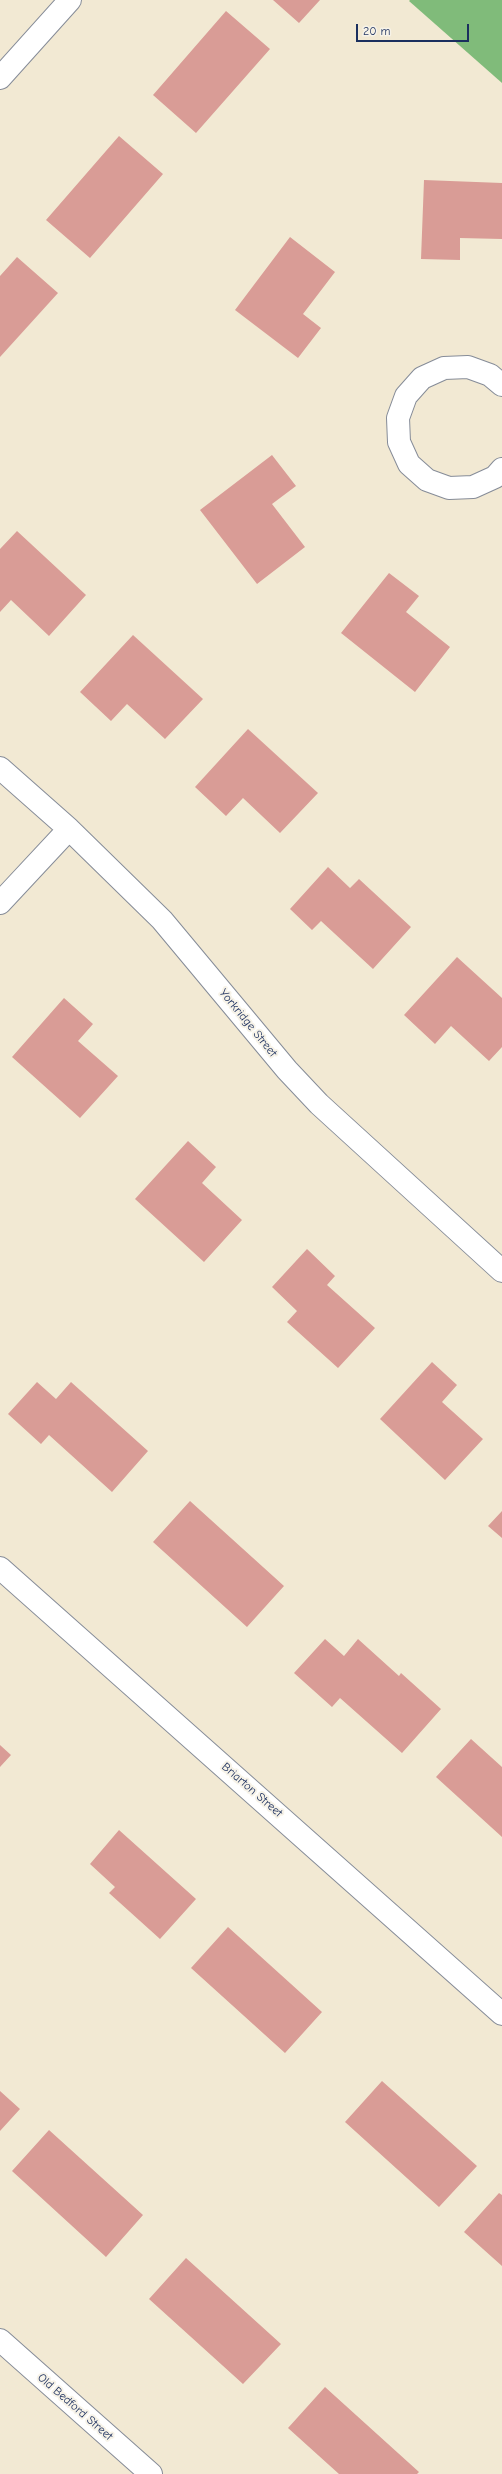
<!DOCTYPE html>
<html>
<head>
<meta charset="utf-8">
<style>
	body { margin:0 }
	#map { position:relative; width:502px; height:2474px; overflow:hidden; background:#f2e9d3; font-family:"Comic Neue",sans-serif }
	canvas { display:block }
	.scale { position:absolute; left:356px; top:24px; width:113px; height:18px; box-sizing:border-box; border:2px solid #1b2f5e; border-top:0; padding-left:5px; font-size:12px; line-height:14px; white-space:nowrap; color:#1b2f5e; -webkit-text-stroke:3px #f7f3e8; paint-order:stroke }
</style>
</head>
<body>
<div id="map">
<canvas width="502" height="2474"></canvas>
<div class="scale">20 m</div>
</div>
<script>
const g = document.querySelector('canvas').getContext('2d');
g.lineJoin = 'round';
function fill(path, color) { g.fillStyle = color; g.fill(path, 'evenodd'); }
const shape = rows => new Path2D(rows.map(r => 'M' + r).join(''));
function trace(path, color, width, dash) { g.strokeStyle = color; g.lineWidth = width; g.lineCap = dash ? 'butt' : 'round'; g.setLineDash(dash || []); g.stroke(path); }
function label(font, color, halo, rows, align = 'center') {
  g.font = font + ' "Comic Neue",sans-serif'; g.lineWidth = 4; g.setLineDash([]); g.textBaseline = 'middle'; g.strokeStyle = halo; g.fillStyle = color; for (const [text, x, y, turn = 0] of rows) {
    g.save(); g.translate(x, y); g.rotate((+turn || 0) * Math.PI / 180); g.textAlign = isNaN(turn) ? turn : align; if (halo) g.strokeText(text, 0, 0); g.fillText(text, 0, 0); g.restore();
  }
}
const forest = shape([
	[410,0,502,0,502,83,409,1]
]);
const building = shape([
	[273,0,320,0,299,23],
	[226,11,270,49,196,133,153,95],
	[119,136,163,174,90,258,46,220],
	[424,180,502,183,502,239,460,238,460,260,421,259],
	[290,237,335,272,303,314,321,328,298,358,235,310],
	[17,257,58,293,0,357,0,276],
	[272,455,296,486,272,504,305,547,257,584,200,510],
	[17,531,86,595,49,636,11,600,0,612,0,549],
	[389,573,419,596,406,612,450,647,415,692,341,633],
	[133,635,203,699,165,739,127,704,111,721,80,692],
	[248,729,318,793,280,833,243,798,226,816,195,787],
	[328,867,350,888,359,879,411,927,373,969,321,921,312,930,290,909],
	[457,957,502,998,502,1047,489,1061,451,1026,435,1044,404,1015],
	[64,998,93,1024,78,1041,118,1076,80,1118,12,1057],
	[188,1141,216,1167,202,1183,242,1220,204,1262,135,1199],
	[307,1249,335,1276,327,1285,375,1328,338,1368,287,1322,297,1311,272,1287],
	[432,1362,457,1385,442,1402,483,1439,445,1480,380,1419],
	[37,1382,56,1399,71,1382,148,1451,112,1492,49,1435,41,1444,8,1414],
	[190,1501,284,1586,247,1627,153,1542],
	[502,1511,502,1538,488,1526],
	[325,1639,344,1656,358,1639,399,1676,401,1673,441,1709,402,1753,340,1698,332,1707,294,1673],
	[471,1739,502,1767,502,1837,436,1777],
	[0,1745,11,1755,0,1767],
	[119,1830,196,1899,160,1939,109,1893,115,1887,90,1864],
	[228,1927,322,2012,285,2053,191,1968],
	[382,2081,477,2166,439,2207,345,2122],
	[0,2091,20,2109,0,2131],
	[49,2130,143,2215,106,2257,12,2171],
	[499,2193,502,2195,502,2266,464,2232],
	[186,2258,281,2344,243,2384,149,2299],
	[325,2387,419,2472,417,2474,339,2474,288,2428]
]);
const minor = shape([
	[0,78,70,0],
	[502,385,490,375,468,367,444,368,422,378,406,396,398,418,399,442,409,464,427,480,449,488,473,487,495,477,502,469],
	[0,768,69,829,162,920,287,1070,319,1104,502,1271],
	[0,903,69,829],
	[0,1568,502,2014],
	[0,2340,151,2474]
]);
const streetNames = [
	["Yorkridge Street",248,1023,51],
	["Briarton Street",252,1790,41],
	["Old Bedford Street",75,2407,41]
];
fill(forest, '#80bb7a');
fill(building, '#d99c96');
trace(minor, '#868c98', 24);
trace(minor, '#fff', 22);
label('12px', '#1b2f5e', '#f7f3e8', streetNames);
</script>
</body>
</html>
